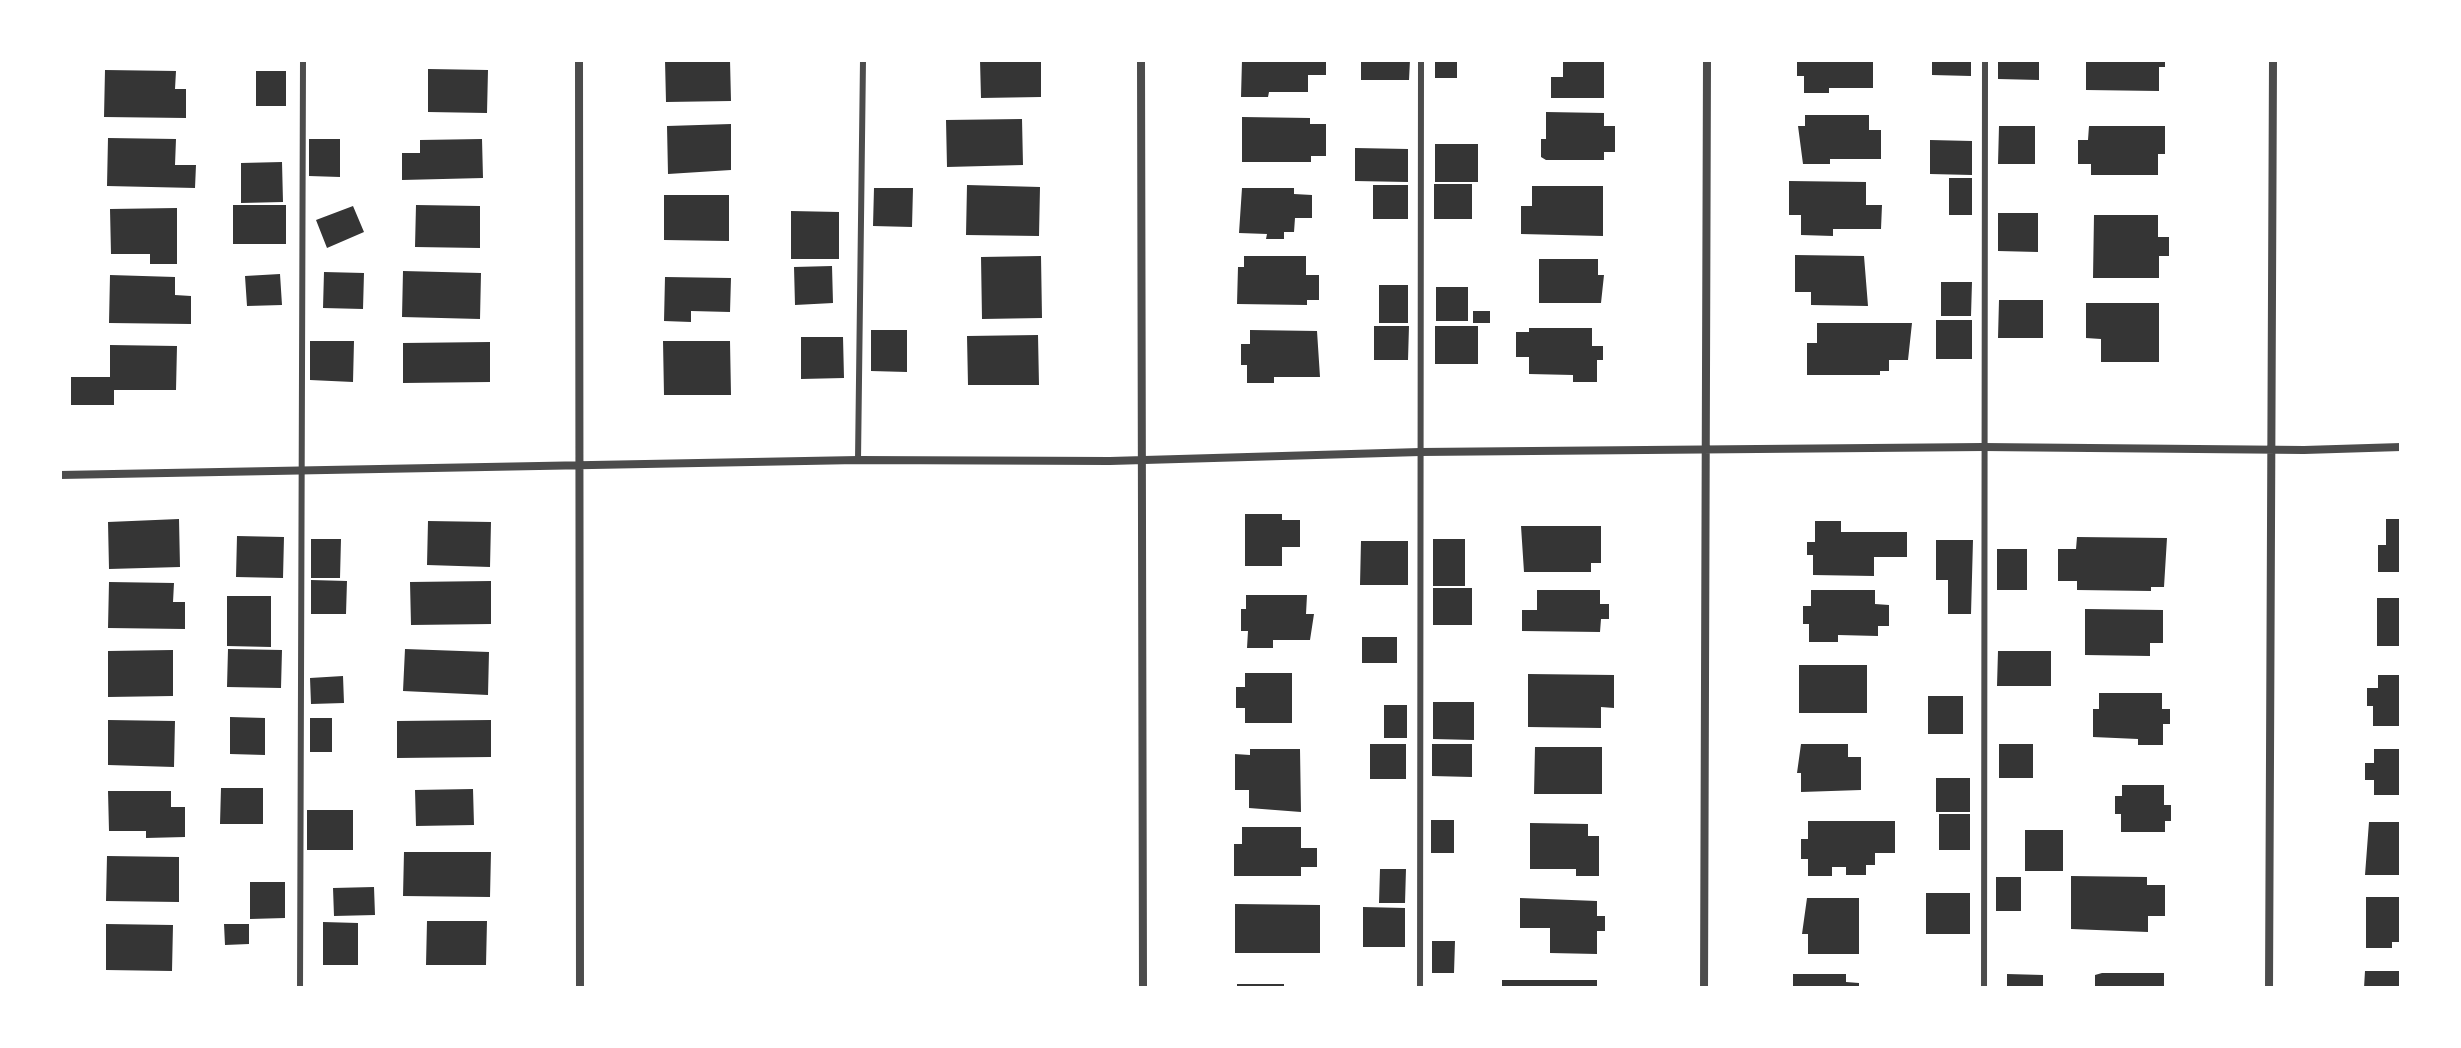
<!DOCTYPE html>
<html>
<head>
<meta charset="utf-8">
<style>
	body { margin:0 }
	#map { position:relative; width:2461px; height:1048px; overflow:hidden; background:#fff; font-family:"IBM Plex Serif",serif }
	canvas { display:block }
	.frame { position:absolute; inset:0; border:62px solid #fff; pointer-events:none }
</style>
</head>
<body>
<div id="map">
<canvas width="2461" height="1048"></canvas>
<div class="frame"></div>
</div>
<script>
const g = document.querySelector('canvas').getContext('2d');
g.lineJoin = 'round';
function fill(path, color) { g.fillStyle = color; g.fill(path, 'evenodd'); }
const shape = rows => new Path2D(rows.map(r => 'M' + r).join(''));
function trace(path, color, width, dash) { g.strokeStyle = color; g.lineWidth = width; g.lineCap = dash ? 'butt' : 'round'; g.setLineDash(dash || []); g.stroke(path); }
const building = shape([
	[665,60,730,60,731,101,666,102],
	[980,60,1041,60,1041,97,981,98],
	[1242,60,1326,60,1326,75,1308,75,1308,92,1269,92,1268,97,1241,97],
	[1361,60,1410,60,1409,80,1361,80],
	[1435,60,1457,60,1457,78,1435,78],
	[1563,60,1604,60,1604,98,1551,98,1551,77,1563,77],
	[1797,60,1873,60,1873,88,1829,88,1829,93,1804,93,1804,76,1797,76],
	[1932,60,1971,60,1971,76,1932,75],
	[1998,60,2039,60,2039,80,1998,79],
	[2086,60,2165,60,2165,67,2159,67,2159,91,2086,90],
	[428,69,488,70,487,113,428,112],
	[105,70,176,71,175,89,186,89,186,118,104,117],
	[256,71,286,71,286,106,256,106],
	[1546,112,1604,113,1604,126,1615,126,1615,152,1604,152,1604,160,1546,160,1541,157,1541,139,1546,139],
	[1805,115,1869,115,1869,130,1881,130,1881,159,1830,159,1830,164,1803,164,1798,126,1805,126],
	[1242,117,1310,118,1310,124,1326,124,1326,156,1311,156,1311,162,1242,162],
	[1022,119,1023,165,947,167,946,120],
	[731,124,731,170,668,174,667,126],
	[1999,126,2035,126,2035,164,1998,164],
	[2089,126,2165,126,2165,154,2158,154,2158,175,2091,175,2091,164,2078,164,2078,140,2088,140],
	[108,138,176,139,175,165,196,165,195,188,107,186],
	[309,139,340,139,340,177,309,176],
	[482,139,483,178,402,180,402,153,420,153,420,140],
	[1930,140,1972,141,1972,175,1930,174],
	[1435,144,1478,144,1478,182,1435,182],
	[1355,148,1408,149,1408,182,1355,181],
	[282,162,283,202,241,203,241,163],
	[1949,178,1972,178,1972,215,1949,215],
	[1789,181,1866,182,1866,205,1882,205,1881,229,1833,229,1833,236,1801,235,1801,215,1789,215],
	[1434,184,1472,184,1472,219,1434,219],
	[967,185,1040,187,1039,236,966,235],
	[1373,185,1408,185,1408,219,1373,219],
	[1532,186,1603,186,1603,236,1521,234,1521,206,1532,206],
	[874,188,913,188,912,227,873,226],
	[1242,188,1294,188,1294,194,1312,195,1312,218,1295,218,1294,232,1284,232,1284,239,1266,239,1267,234,1239,233],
	[664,195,729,195,729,241,664,240],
	[233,205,286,205,286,244,233,244],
	[416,205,480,206,480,248,415,247],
	[353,206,364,232,327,248,316,220],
	[177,208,177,264,150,264,150,254,111,254,110,209],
	[791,211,839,212,839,259,791,259],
	[1998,213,2038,213,2038,252,1998,251],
	[2094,215,2158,215,2158,237,2169,237,2169,256,2159,256,2159,278,2093,278],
	[1795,255,1864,256,1868,306,1811,305,1811,292,1795,292],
	[1041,256,1042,318,982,319,981,257],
	[1244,256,1306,256,1306,275,1319,275,1319,300,1307,300,1307,305,1237,304,1238,267,1244,267],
	[1539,259,1598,259,1598,275,1604,275,1601,303,1539,303],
	[832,266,833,303,795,305,794,267],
	[403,271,481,273,480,319,402,317],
	[324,272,364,273,363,309,323,308],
	[280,274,282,305,247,306,245,276],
	[110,275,175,277,175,295,191,296,191,324,109,323],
	[665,277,731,278,730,312,691,311,691,322,664,321],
	[1941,282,1972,282,1971,316,1941,316],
	[1379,285,1408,285,1408,323,1379,323],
	[1436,287,1468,287,1468,321,1436,321],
	[1999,300,2043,300,2043,338,1998,338],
	[2086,303,2159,303,2159,362,2101,362,2101,339,2086,338],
	[1473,311,1490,311,1490,323,1473,323],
	[1936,320,1972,320,1972,359,1936,359],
	[1817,323,1912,323,1908,360,1889,360,1889,371,1880,371,1880,375,1807,375,1807,343,1817,343],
	[1374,326,1409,326,1408,360,1374,360],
	[1435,326,1478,326,1478,364,1435,364],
	[1529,328,1592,328,1592,346,1603,346,1603,360,1597,360,1597,382,1573,382,1573,375,1529,374,1529,357,1516,357,1516,332,1529,332],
	[871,330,907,330,907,372,871,371],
	[1250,330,1317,331,1320,377,1274,377,1274,383,1247,383,1247,365,1241,365,1241,344,1250,344],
	[1038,335,1039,385,968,385,967,336],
	[801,337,843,337,844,378,801,379],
	[310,341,354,341,353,382,310,380],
	[663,341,730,341,731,395,664,395],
	[490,342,490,382,403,383,403,343],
	[110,345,177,346,176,390,114,390,114,405,71,405,71,377,110,377],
	[1245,514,1282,514,1282,520,1300,520,1300,547,1282,547,1282,566,1245,566],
	[179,519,180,567,109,569,108,522],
	[2386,519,2401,519,2401,572,2378,572,2378,545,2386,545],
	[428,521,491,522,490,567,427,565],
	[1815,521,1841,521,1841,532,1907,532,1907,557,1874,557,1874,576,1813,575,1813,555,1807,555,1807,542,1815,542],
	[1521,526,1601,526,1601,563,1591,563,1591,572,1524,572],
	[237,536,284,537,283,578,236,577],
	[2077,537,2167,538,2164,587,2151,587,2151,591,2077,590,2077,581,2058,581,2058,549,2076,549],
	[311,539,341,539,340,578,311,578],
	[1433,539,1465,539,1465,586,1433,586],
	[1936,540,1973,540,1971,614,1948,614,1948,580,1936,580],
	[1361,541,1408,541,1408,585,1360,585],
	[1997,549,2027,549,2027,590,1997,590],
	[311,580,347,581,346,614,311,614],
	[491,581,491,624,411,625,410,582],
	[109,582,174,583,173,602,185,602,185,629,108,628],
	[1433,588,1472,588,1472,625,1433,625],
	[1537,590,1600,590,1600,604,1609,604,1609,619,1601,619,1600,632,1522,631,1522,610,1537,610],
	[1811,590,1875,590,1875,604,1889,605,1889,626,1878,626,1878,636,1838,635,1838,642,1809,642,1809,624,1803,624,1803,606,1811,606],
	[1246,595,1307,595,1306,614,1314,614,1310,640,1273,640,1273,648,1247,648,1248,631,1241,631,1241,609,1246,609],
	[227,596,271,596,271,647,227,646],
	[2377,598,2401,598,2401,646,2377,646],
	[2085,609,2163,610,2163,643,2150,643,2150,656,2085,655],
	[1362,637,1397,637,1397,663,1362,663],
	[228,649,282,650,281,688,227,687],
	[405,649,489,652,488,695,403,691],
	[173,650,173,696,108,697,108,651],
	[1998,651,2051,651,2051,686,1997,686],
	[1799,665,1867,665,1867,713,1799,713],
	[1245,673,1292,673,1292,723,1245,723,1245,708,1236,708,1236,687,1245,687],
	[1528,674,1614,675,1614,708,1601,707,1601,728,1528,727],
	[2378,675,2401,675,2401,726,2373,726,2373,706,2367,706,2367,688,2378,688],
	[343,676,344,703,311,704,310,678],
	[2099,693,2162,693,2162,709,2170,709,2170,724,2163,724,2163,745,2138,745,2138,739,2093,737,2093,709,2099,709],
	[1928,696,1963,696,1963,734,1928,734],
	[1433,702,1474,702,1474,740,1433,739],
	[1384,705,1407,705,1407,738,1384,738],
	[230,717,265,718,265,755,230,754],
	[310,718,332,718,332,752,310,752],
	[108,720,175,721,174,767,108,765],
	[491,720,491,757,397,758,397,721],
	[1370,744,1406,744,1406,779,1370,779],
	[1432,744,1472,744,1472,777,1432,776],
	[1801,744,1848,744,1848,757,1861,757,1861,790,1801,792,1801,773,1797,773],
	[1999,744,2033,744,2033,778,1999,778],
	[1535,747,1602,747,1602,794,1534,794],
	[1250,749,1300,749,1301,812,1249,808,1249,790,1235,790,1235,754,1250,755],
	[2374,749,2401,749,2401,795,2374,795,2374,780,2365,780,2365,763,2374,763],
	[1936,778,1970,778,1970,812,1936,812],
	[2122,785,2164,785,2164,805,2171,805,2171,821,2165,821,2165,832,2121,832,2121,814,2115,814,2115,796,2122,796],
	[221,788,263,788,263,824,220,824],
	[473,789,474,825,416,826,415,790],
	[108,791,171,791,171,807,185,807,185,837,146,838,146,831,109,831],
	[307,810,353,810,353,850,307,850],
	[1939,814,1970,814,1970,850,1939,850],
	[1431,820,1454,820,1454,853,1431,853],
	[1808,821,1895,821,1895,853,1875,853,1875,865,1866,865,1866,875,1846,875,1846,867,1832,867,1832,876,1808,876,1808,859,1801,859,1801,839,1808,839],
	[2369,822,2401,822,2401,875,2365,875],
	[1530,823,1588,824,1588,836,1599,836,1599,876,1576,876,1576,869,1530,869],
	[1242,827,1301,827,1301,848,1317,848,1317,867,1301,867,1301,876,1234,876,1234,844,1242,844],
	[2025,830,2063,830,2063,871,2025,871],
	[404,852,491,852,490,897,403,896],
	[107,856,179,857,179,902,106,901],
	[1380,869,1406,869,1405,903,1379,903],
	[2071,876,2147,877,2147,885,2165,885,2165,916,2148,916,2148,932,2071,929],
	[1996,877,2021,877,2021,911,1996,911],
	[250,882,285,882,285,918,250,919],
	[374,887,375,915,334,916,333,888],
	[1926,893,1970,893,1970,934,1926,934],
	[2366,897,2401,897,2401,942,2392,942,2392,948,2366,948],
	[1520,898,1597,901,1597,916,1605,916,1605,931,1597,931,1597,954,1550,953,1550,928,1520,928],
	[1807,898,1859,898,1859,954,1808,954,1808,934,1802,934],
	[1235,904,1320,905,1320,953,1235,953],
	[1363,907,1405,908,1405,947,1363,947],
	[427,921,487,921,486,965,426,965],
	[323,922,358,923,358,965,323,965],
	[106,924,173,925,172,971,106,970],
	[224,924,249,924,249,944,225,945],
	[1432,941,1455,941,1454,973,1432,973],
	[2365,971,2401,971,2401,988,2364,988],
	[2102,973,2164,973,2164,988,2095,988,2095,975],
	[1793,974,1846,974,1846,982,1859,983,1859,988,1793,988],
	[2007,974,2043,975,2043,988,2007,988],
	[1502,980,1597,980,1597,988,1502,988],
	[1237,984,1284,984,1284,988,1237,988]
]);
const service = shape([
	[858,460,863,60],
	[300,988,303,60],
	[1420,988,1421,60],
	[1984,988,1985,60]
]);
const minor = shape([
	[579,60,580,988],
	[1141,60,1143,988],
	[60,475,858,460,1110,461,1420,452,1983,447,2304,450,2401,447],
	[1704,988,1707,60],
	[2269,988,2273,60]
]);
fill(building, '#353535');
trace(service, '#4c4c4c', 6);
trace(minor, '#4c4c4c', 8);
</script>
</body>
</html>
